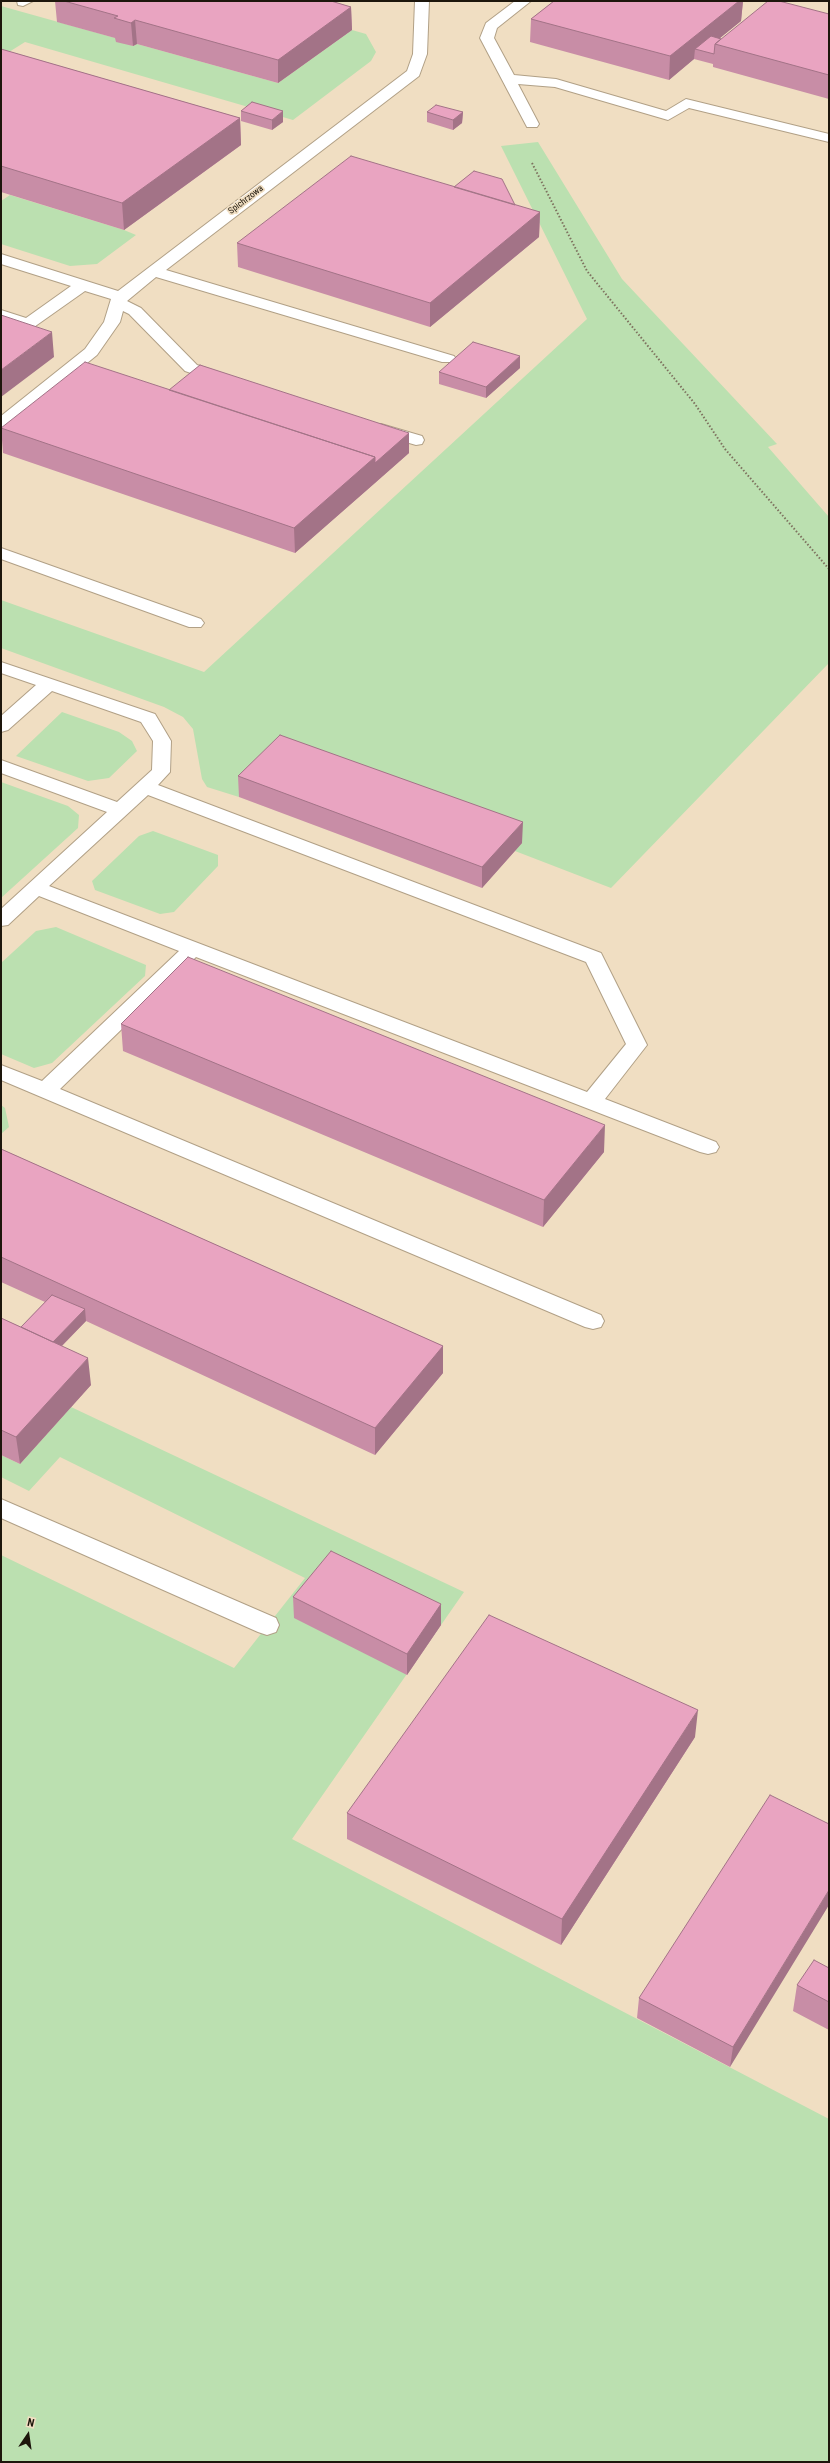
<!DOCTYPE html>
<html>
<head>
<meta charset="utf-8">
<style>
	body { margin:0 }
	#map { position:relative; width:830px; height:2463px; overflow:hidden; background:#f0dec2; font-family:"Roboto Condensed",sans-serif }
	canvas { display:block }
	.frame { position:absolute; inset:0; border:2px solid #1d160c; pointer-events:none }
	.north { position:absolute; left:8px; top:2415px; width:40px; height:40px; -webkit-text-stroke:3px #f0dec2; paint-order:stroke; rotate:13deg; font-size:11px; font-weight:700; line-height:16px; text-align:center; color:#1d160c }
	.north::after { content:''; display:block; margin:auto; width:14px; height:18px; background:#1d160c; clip-path:polygon(50% 0,100% 100%,50% 72%,0 100%) }
</style>
</head>
<body>
<div id="map">
<canvas width="830" height="2463"></canvas>
<div class="frame"></div>
<div class="north">N</div>
</div>
<script>
const g = document.querySelector('canvas').getContext('2d');
g.lineJoin = 'round';
function fill(path, color) { g.fillStyle = color; g.fill(path, 'evenodd'); }
const shape = rows => new Path2D(rows.map(r => 'M' + r).join(''));
function trace(path, color, width, dash) { g.strokeStyle = color; g.lineWidth = width; g.lineCap = dash ? 'butt' : 'round'; g.setLineDash(dash || []); g.stroke(path); }
function label(font, color, halo, rows, align = 'center') {
  g.font = font + ' "Roboto Condensed",sans-serif'; g.lineWidth = 3.5; g.setLineDash([]); g.textBaseline = 'middle'; g.strokeStyle = halo; g.fillStyle = color; for (const [text, x, y, turn = 0] of rows) {
    g.save(); g.translate(x, y); g.rotate((+turn || 0) * Math.PI / 180); g.textAlign = isNaN(turn) ? turn : align; if (halo) g.strokeText(text, 0, 0); g.fillText(text, 0, 0); g.restore();
  }
}
const green = shape([
	[1,6,119,39,133,46,137,44,278,83,352,30,366,34,376,52,371,61,293,120,25,42,1,57],
	[538,142,622,279,777,444,768,447,829,517,829,663,611,888,515,851,281,756,239,797,207,787,202,779,193,729,183,717,164,707,1,648,1,600,204,672,587,319,501,146],
	[10,195,124,230,136,235,97,264,70,266,1,244,1,201],
	[62,712,119,732,132,741,137,751,109,778,88,781,16,756],
	[1,782,68,806,79,815,78,828,1,898],
	[153,831,218,855,218,866,174,912,160,914,95,890,92,881,139,836],
	[56,927,146,965,145,976,52,1063,34,1068,1,1054,1,963,36,931],
	[1,1105,5,1108,9,1127,1,1134],
	[71,1407,464,1592,292,1839,829,2119,829,2462,1,2462,1,1555,234,1668,305,1578,60,1457,29,1491,1,1477,1,1455,20,1464]
]);
const path = shape([
	[532,163,587,271,695,404,725,449,829,569]
]);
const minor = shape([
	[17,1,33,1,23,6,18,5,17,1],
	[415,1,429,1,427,54,419,76,166,270,454,356,456,359,454,362,442,362,156,277,127,301,141,308,197,365,229,376,231,379,229,382,217,382,185,371,129,314,123,311,120,322,97,355,7,428,1,429,1,416,85,349,104,322,111,299,85,291,34,327,28,329,1,320,1,310,26,318,71,286,1,264,1,254,118,291,407,71,413,54,415,1],
	[515,1,531,1,497,28,494,38,514,75,556,79,666,111,686,99,829,134,829,142,689,108,668,120,555,87,518,84,539,124,537,127,527,127,480,38,486,23,515,1],
	[381,424,422,436,424,440,422,444,416,445,375,433,373,429,375,425,381,424],
	[1,548,201,619,204,623,201,627,189,627,1,559,1,548],
	[1,662,155,714,171,741,170,772,158,785,601,953,647,1045,605,1099,716,1142,719,1147,716,1152,708,1154,700,1152,196,957,60,1089,601,1315,604,1321,601,1327,593,1329,585,1327,1,1080,1,1065,42,1081,179,951,39,896,8,925,1,926,1,909,107,812,1,773,1,760,117,802,152,770,153,741,141,722,52,691,8,730,1,732,1,716,36,685,1,673,1,662],
	[148,795,586,962,626,1044,587,1092,49,886,148,795],
	[1,1499,276,1618,279,1625,276,1632,267,1635,258,1632,1,1518,1,1499]
]);
const wall = shape([
	[55,1,331,1,351,7,352,30,278,83,137,44,133,46,116,42,115,38,57,22],
	[554,1,743,1,741,21,720,38,721,39,829,14,829,99,713,67,713,64,694,59,669,80,530,42,531,19],
	[1,49,240,118,241,145,124,230,1,192],
	[241,111,283,122,272,130,241,121],
	[427,112,463,112,462,123,453,130,427,122],
	[515,205,540,212,539,237,430,327,238,267,237,243],
	[520,368,486,398,439,384,439,372],
	[1,427,409,433,409,453,295,553,3,453],
	[238,776,522,843,482,888,239,797],
	[121,1024,604,1152,543,1227,123,1051],
	[1,1149,443,1346,443,1373,375,1455,86,1321,62,1346,91,1385,20,1464,1,1455,1,1318,21,1327,45,1302,1,1282],
	[293,1597,441,1604,441,1625,407,1675,294,1618],
	[695,1737,561,1945,347,1839,347,1813],
	[829,1824,730,2067,637,2018,639,1998],
	[829,1968,829,2030,793,2011,797,1985]
]);
const shadedWall = shape([
	[739,1,743,1,741,21,704,51,695,49,694,59,669,80,670,56],
	[351,7,352,30,278,83,278,60],
	[135,20,137,44,133,46,131,23],
	[283,111,283,122,272,130,272,120],
	[463,112,462,123,453,130,453,120],
	[240,118,241,145,124,230,122,203],
	[540,212,539,237,430,327,430,303],
	[52,332,54,357,1,397,1,370],
	[520,356,520,368,486,398,486,387],
	[409,433,409,453,375,483,375,463],
	[375,457,375,483,295,553,294,528],
	[523,822,522,843,482,888,482,867],
	[605,1125,604,1152,543,1227,544,1200],
	[85,1309,86,1321,44,1364,43,1352],
	[443,1346,443,1373,375,1455,375,1428],
	[88,1358,91,1385,20,1464,16,1437],
	[441,1604,441,1625,407,1675,407,1654],
	[698,1710,695,1737,561,1945,562,1919],
	[829,1890,829,1905,730,2067,733,2047]
]);
const building = shape([
	[64,1,331,1,351,7,278,60,135,20,131,23,114,18,118,16,64,1],
	[554,1,739,1,670,56,531,19,554,1],
	[768,1,779,1,829,14,829,75,715,44,768,1],
	[711,36,721,39,715,44,714,54,695,49,711,36],
	[1,49,240,118,122,203,1,166,1,49],
	[252,102,283,111,272,120,241,111,252,102],
	[436,105,463,112,453,120,427,112,436,105],
	[351,156,540,212,430,303,237,243,351,156],
	[474,171,502,179,515,205,454,187,474,171],
	[1,315,52,332,1,370,1,315],
	[473,342,520,356,486,387,439,372,473,342],
	[85,362,375,457,294,528,1,428,85,362],
	[200,365,409,433,375,463,375,457,169,390,200,365],
	[280,735,523,822,482,867,238,776,280,735],
	[188,957,605,1125,544,1200,121,1024,188,957],
	[1,1149,443,1346,375,1428,1,1257,1,1149],
	[52,1295,85,1309,53,1342,21,1327,52,1295],
	[1,1318,88,1358,16,1437,1,1430,1,1318],
	[331,1551,441,1604,407,1654,293,1597,331,1551],
	[489,1615,698,1710,562,1919,347,1813,489,1615],
	[770,1795,829,1824,829,1890,733,2047,639,1998,770,1795],
	[814,1960,829,1968,829,2002,797,1985,814,1960]
]);
const farStreetnames = [
	["Spichrzowa",246,200,-37]
];
fill(green, '#bbe0b0');
trace(minor, '#b1a086', 2);
trace(path, '#7e725f', 2, [1.5, 2]);
fill(minor, '#fff');
fill(wall, '#c88da6');
fill(shadedWall, '#a37387');
fill(building, '#e9a4c1');
trace(building, '#a37387', 1);
label('9px', '#1d160c', '#f0dec2', farStreetnames);
</script>
</body>
</html>
